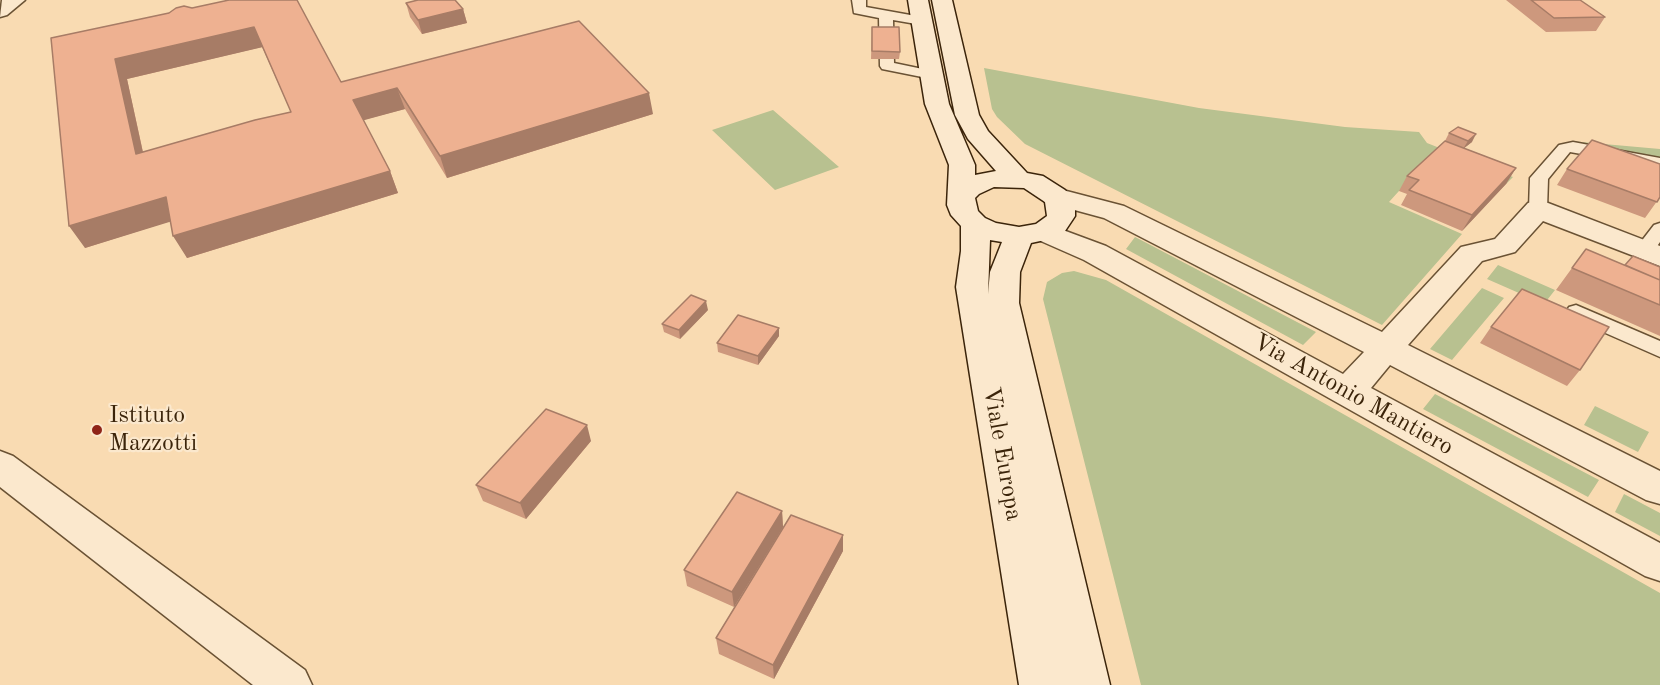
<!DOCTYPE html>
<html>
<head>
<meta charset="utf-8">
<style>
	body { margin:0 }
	canvas { display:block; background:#f9dbb2 }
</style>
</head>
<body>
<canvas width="1660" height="685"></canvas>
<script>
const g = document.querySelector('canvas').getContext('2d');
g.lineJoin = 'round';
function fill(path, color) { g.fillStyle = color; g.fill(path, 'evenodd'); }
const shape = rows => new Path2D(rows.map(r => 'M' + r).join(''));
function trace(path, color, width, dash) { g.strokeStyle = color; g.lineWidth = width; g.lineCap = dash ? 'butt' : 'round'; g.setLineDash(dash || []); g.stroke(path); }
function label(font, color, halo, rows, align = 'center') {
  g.font = font + ' "Old Standard TT",serif'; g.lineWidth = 4.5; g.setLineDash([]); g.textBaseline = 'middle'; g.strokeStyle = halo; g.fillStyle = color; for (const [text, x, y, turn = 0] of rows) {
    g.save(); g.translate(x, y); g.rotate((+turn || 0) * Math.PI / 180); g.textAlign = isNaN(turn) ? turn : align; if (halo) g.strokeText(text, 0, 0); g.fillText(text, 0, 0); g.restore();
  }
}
const green = shape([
	[984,68,1199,108,1345,127,1419,132,1427,143,1513,177,1506,184,1399,191,1389,202,1462,234,1382,325,1025,144,997,117,992,109],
	[773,110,839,167,775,190,712,130],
	[1570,141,1660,149,1660,159],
	[1135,237,1139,239,1316,332,1303,345,1126,249],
	[1498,265,1555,290,1544,304,1487,279],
	[1074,271,1106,280,1660,593,1660,685,1141,685,1043,299,1047,282,1062,273],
	[1482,288,1504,298,1452,360,1430,349],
	[1435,394,1599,480,1588,497,1423,409],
	[1595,406,1649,432,1638,452,1584,425],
	[1624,494,1660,513,1660,536,1615,512]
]);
const service = shape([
	[852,0,866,0,866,7,927,18,929,21,922,25,893,20,894,63,937,72,939,75,937,78,932,79,882,69,880,66,879,18,854,13,852,0],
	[1573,142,1660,158,1660,168,1570,152,1548,179,1547,209,1544,213,1538,214,1532,213,1529,209,1530,178,1559,145,1573,142],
	[1660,223,1660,242,1651,255,1637,255,1635,251,1637,247,1654,225,1660,223],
	[1576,305,1660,341,1660,357,1569,317,1566,312,1569,307,1576,305]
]);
const minor = shape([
	[1055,188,1124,206,1382,332,1461,247,1495,239,1528,203,1538,201,1548,203,1660,246,1660,266,1543,221,1515,252,1482,261,1408,345,1660,471,1660,504,1646,500,1390,365,1371,388,1660,543,1660,581,1645,576,1084,260,1034,238,1030,232,1034,226,1044,223,1106,246,1343,374,1364,352,1104,218,1045,202,1041,196,1045,190,1055,188],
	[0,451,13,456,305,670,312,685,253,685,0,487,0,451]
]);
const tertiary = shape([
	[2,0,25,0,7,15,0,17,2,0]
]);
const secondary = shape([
	[908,0,928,0,949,104,975,165,975,175,996,171,968,139,955,115,932,0,952,0,979,115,988,131,1027,173,1043,176,1065,190,1075,205,1075,216,1065,231,1054,238,1031,243,1020,272,1019,303,1110,685,1019,685,956,287,961,251,961,226,951,215,947,205,949,165,925,104,908,0],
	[994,187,1024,188,1045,202,1047,216,1036,224,1019,227,996,223,985,218,978,211,975,198,979,194,994,187],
	[990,240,1002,242,990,272,988,294,990,240]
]);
const wall = shape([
	[1506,0,1580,0,1605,17,1596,31,1546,32],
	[406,3,463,9,467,23,422,34,410,17],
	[184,6,341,82,653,114,447,178,405,109,363,120,390,171,398,193,187,258,170,221,85,248,51,38,169,13],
	[262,47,291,112,143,152,127,79],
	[872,27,900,52,899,59,871,59],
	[1449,133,1472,142,1464,148,1516,168,1506,184,1462,231,1401,205,1407,194,1399,191,1407,176,1445,141],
	[1567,169,1660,197,1645,218,1557,185],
	[1625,265,1660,267,1660,336,1556,290,1572,268],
	[708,310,680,339,664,332,662,324],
	[1491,327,1580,370,1567,386,1480,343],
	[779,328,779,336,758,365,718,352,717,343],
	[591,441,526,519,483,501,476,485],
	[782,511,783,527,843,551,774,679,719,654,716,638,775,541,734,607,687,586,684,570]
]);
const shadedWall = shape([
	[463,9,467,23,422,34,418,20],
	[254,27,263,47,127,79,148,176,136,154,115,59],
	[397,88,405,109,361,121,353,100],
	[649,93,653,114,447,178,440,156],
	[1476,134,1472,142,1463,149,1468,141],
	[1516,168,1506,184,1462,231,1472,215],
	[390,171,398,193,187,258,173,236],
	[166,197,179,219,85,248,69,226],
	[706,301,708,310,680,339,679,330],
	[779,328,779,336,758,365,758,356],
	[587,425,591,441,526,519,520,503],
	[782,511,783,527,734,607,732,592],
	[843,535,843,551,774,679,773,665]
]);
const building = shape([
	[229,0,297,0,341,82,579,21,649,93,440,156,397,88,353,100,390,171,173,236,166,197,69,226,51,38,169,13,176,8,184,6,192,8,229,0],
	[254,27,291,112,255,120,136,154,115,59,254,27],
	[418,0,455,0,463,9,418,20,406,3,418,0],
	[1531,0,1580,0,1605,17,1554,18,1531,0],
	[872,27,899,27,900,52,872,51,872,27],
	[1458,127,1476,134,1468,141,1449,133,1458,127],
	[1592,140,1660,164,1660,197,1657,202,1567,169,1592,140],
	[1445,141,1516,168,1472,215,1409,190,1419,180,1407,176,1445,141],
	[1586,249,1660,280,1660,305,1572,268,1586,249],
	[1633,256,1660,267,1660,280,1625,265,1633,256],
	[1522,289,1609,327,1580,370,1491,327,1522,289],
	[691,295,706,301,679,330,662,324,691,295],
	[738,315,779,328,758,356,717,343,738,315],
	[546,409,587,425,520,503,476,485,546,409],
	[737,492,782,511,732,592,684,570,737,492],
	[791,515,843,535,773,665,716,638,791,515]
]);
const markers = [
	[97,430,6,"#8f2418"]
];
const streetNames = [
	["Via Antonio Mantiero",1353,395,29],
	["Viale Europa",1002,454,80]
];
const poiNames = [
	["Istituto",109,416],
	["Mazzotti",109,444]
];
fill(green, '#b8c190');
trace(service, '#6a5234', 3);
trace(minor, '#6a5234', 3);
trace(tertiary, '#6a5234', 3);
trace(secondary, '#3b240a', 3);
fill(service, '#fbe8cd');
fill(minor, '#fbe8cd');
fill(tertiary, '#fbe8cd');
fill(secondary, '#fbe8cd');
fill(wall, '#cd987d');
fill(shadedWall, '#a77c66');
fill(building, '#eeb191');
trace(building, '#a77c66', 1.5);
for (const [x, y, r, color] of markers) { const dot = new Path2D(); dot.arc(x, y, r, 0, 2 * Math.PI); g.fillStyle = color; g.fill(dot); trace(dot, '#fbe8cd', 2); }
label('24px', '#3b240a', '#fbe8cd', streetNames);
label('24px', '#3b240a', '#fbe8cd', poiNames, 'left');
</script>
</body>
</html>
